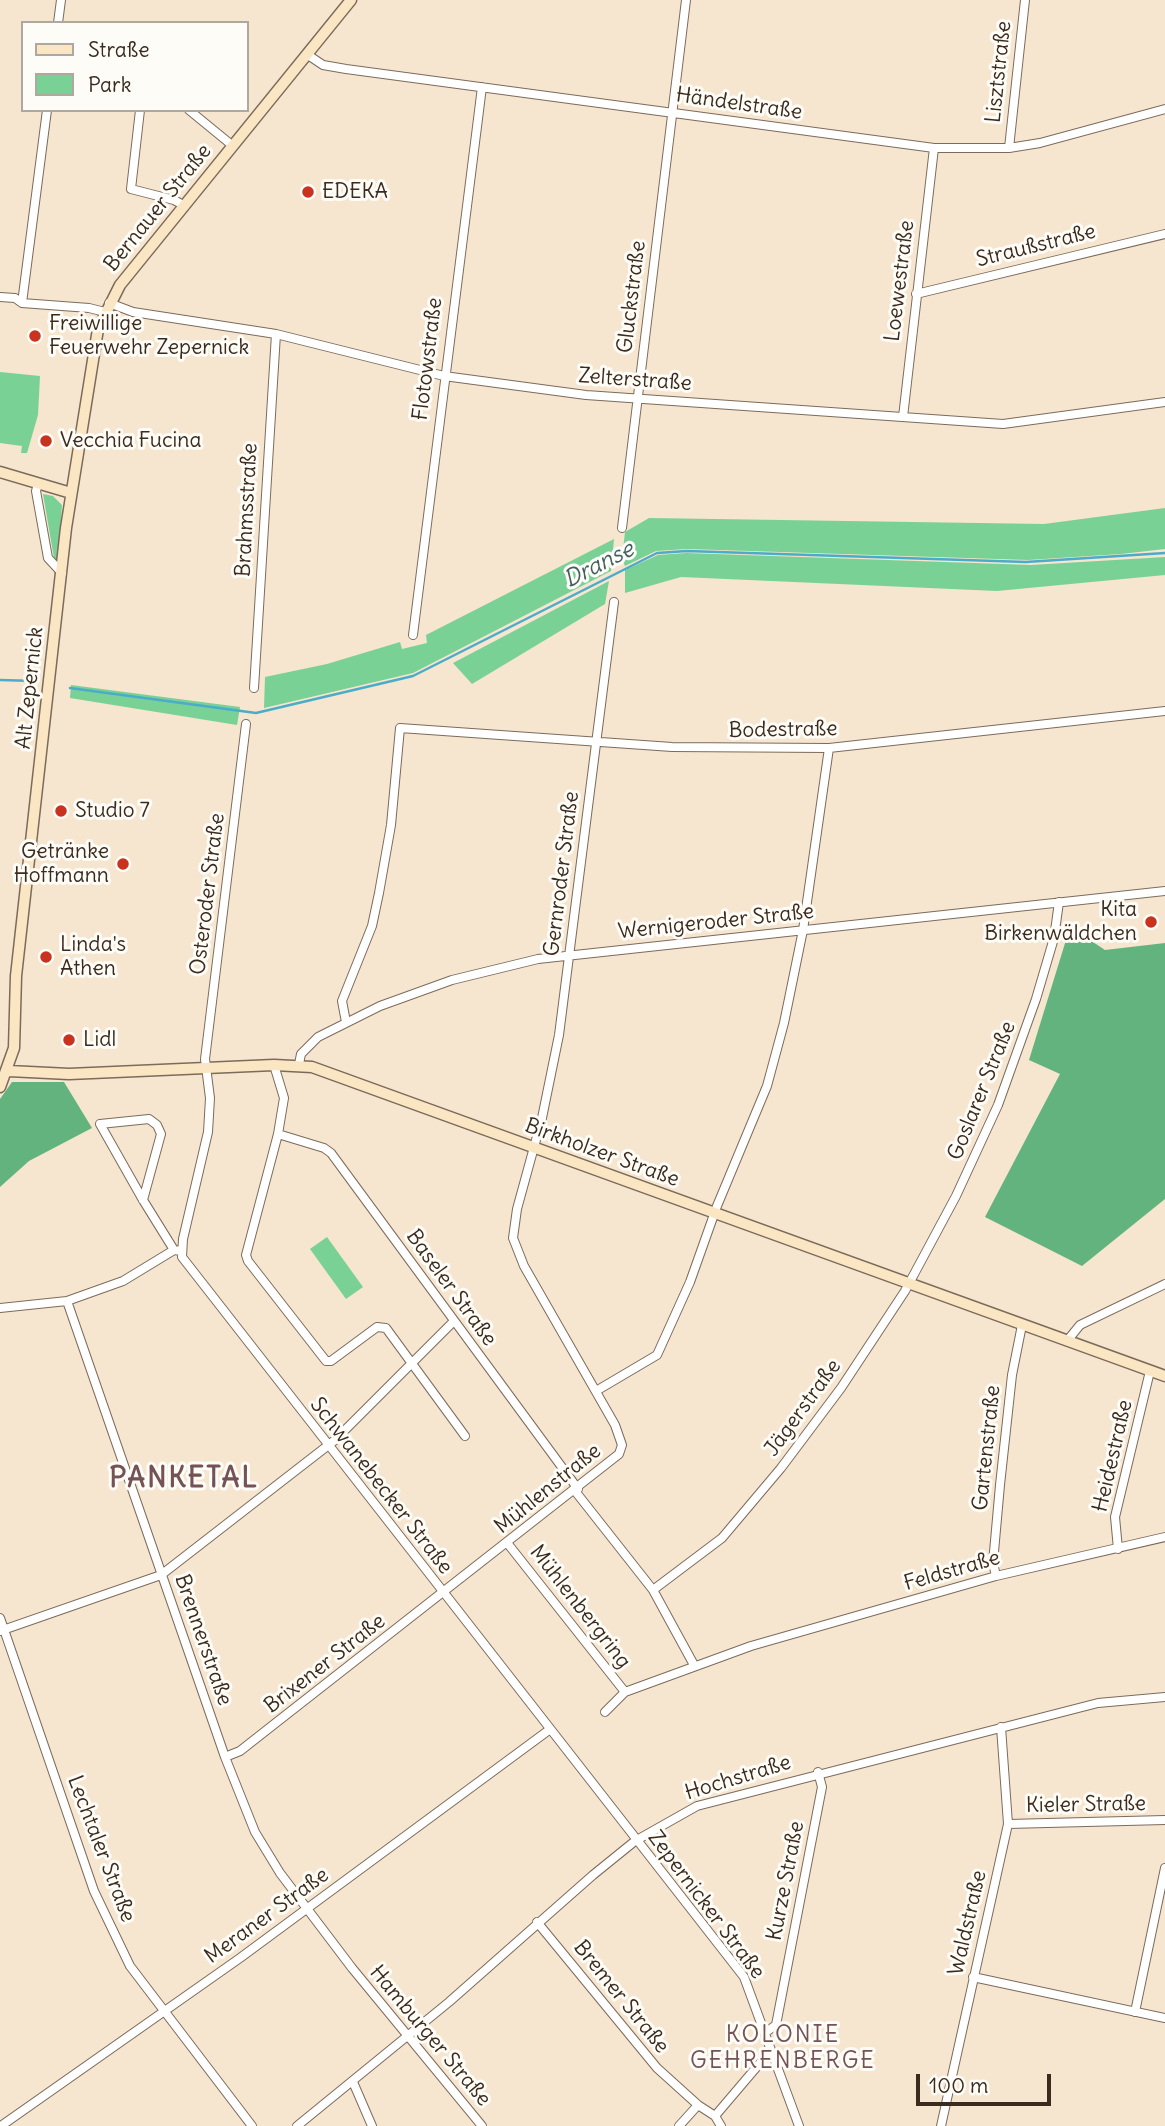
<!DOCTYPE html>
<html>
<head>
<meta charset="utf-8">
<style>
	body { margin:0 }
	#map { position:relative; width:1165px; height:2126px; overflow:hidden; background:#f6e5cf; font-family:Delius,sans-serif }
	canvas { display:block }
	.legend { position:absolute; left:21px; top:21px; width:228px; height:91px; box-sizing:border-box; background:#fdfcf7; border:2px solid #afa8a0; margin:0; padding:9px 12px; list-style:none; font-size:21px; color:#3b2a1e }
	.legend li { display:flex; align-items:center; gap:14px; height:35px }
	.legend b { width:35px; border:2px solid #afa8a0 }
	.scale { position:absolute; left:916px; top:2074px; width:135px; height:32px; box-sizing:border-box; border:4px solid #3b2a1e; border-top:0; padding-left:9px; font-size:21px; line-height:24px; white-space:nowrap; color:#3b2a1e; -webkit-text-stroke:5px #fdfcf7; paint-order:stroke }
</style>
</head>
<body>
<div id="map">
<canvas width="1165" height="2126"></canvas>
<ul class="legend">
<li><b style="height:9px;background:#fbe6c3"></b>Straße</li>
<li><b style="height:19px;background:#7ad195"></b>Park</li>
</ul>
<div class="scale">100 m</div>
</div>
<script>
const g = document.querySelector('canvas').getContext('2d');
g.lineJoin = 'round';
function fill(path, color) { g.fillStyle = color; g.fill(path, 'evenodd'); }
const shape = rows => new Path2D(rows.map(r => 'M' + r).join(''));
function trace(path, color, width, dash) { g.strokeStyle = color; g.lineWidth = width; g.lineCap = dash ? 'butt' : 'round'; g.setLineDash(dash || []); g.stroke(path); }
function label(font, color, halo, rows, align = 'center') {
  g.font = font + ' Delius,sans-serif'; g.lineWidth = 6; g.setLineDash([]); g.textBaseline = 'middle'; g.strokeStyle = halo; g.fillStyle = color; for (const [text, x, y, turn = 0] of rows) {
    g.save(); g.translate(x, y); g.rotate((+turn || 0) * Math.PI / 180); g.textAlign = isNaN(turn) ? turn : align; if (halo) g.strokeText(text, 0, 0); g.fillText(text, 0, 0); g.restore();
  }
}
const green = shape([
	[0,372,40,376,38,415,27,453,21,453,22,446,0,443],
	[43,494,53,496,62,505,58,563,55,564],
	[1165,508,1165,549,1121,554,1028,560,687,549,656,551,625,566,622,559,625,532,649,518,1044,524],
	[614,539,611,571,413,673,264,708,265,677,327,664,400,642,402,649,427,643,426,635],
	[686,553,1031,565,1165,557,1165,575,997,591,681,577,625,593,625,570,658,555],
	[609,581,605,604,472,684,453,663],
	[71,685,240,707,237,725,70,698],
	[327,1237,363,1287,346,1299,310,1249]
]);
const forest = shape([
	[1066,940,1090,940,1105,950,1165,943,1165,1199,1082,1266,985,1217,1060,1074,1029,1060],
	[12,1082,64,1082,92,1128,29,1161,0,1187,0,1099]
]);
const stream = shape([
	[0,680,35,681],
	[70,688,256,713,413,676,657,553,687,551,1026,562,1165,553]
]);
const street = shape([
	[58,23,61,0],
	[308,55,323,65,346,69,934,148,1009,148,1040,143,1165,109],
	[140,110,131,189,174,200,185,206],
	[189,110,233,146],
	[1009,148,1025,0],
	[916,294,1165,234],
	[0,297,15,298,22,303,89,308,105,312],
	[22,303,47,110],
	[109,303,133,312,276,334,444,376,586,395,1003,424,1165,402],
	[903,417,934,148],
	[38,484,36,491,48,558,62,573],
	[622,528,686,0],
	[413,635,482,87],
	[254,688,276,334],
	[246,724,205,1059,210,1098,208,1132,183,1239,182,1257,744,1977,799,2126],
	[346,1022,342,1001,372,926,379,893,391,825,400,728,672,747,829,748,1165,711],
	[299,1064,301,1054,318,1037,380,1006,452,980,538,959,1165,891],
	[274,1065,284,1098,278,1134,246,1255,248,1261,326,1361,331,1361,377,1327,386,1328,465,1436],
	[278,1134,324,1148,331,1153,578,1489],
	[143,1200,161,1134,157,1125,149,1119,100,1124,143,1200,174,1250,181,1251],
	[67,1301,225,1757,255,1832,280,1873,352,1968,482,2126],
	[0,1308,67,1301,123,1281,174,1250],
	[1067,1341,1080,1325,1165,1284],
	[596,1391,657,1355,690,1282,717,1206,767,1086,784,1023,803,930,829,748],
	[575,1491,653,1590,694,1665],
	[508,1544,625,1692],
	[1118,1549,1115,1517,1150,1371],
	[996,1576,993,1563,1000,1485,1012,1375,1022,1325],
	[653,1590,722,1538,781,1468,841,1388,905,1291,956,1196,998,1105,1036,999,1054,938,1059,902],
	[0,1618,94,1891,130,1966,252,2126],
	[0,1631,161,1575,335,1440,454,1321],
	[605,1712,625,1692,751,1646,996,1576,1165,1537],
	[225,1757,240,1751,268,1729,619,1454,622,1445,615,1425,524,1266,513,1238,517,1209,542,1118,559,1035,614,602],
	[1008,1824,1165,1820],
	[537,1922,657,2068,698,2105,715,2116],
	[973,1977,1165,2018],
	[1135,2012,1165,1868],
	[766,2032,776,2025,822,1787,818,1772],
	[353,2082,372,2126],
	[1,2126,240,1958,549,1730],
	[297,2126,449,2002,593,1875,635,1841,697,1806,1098,1703,1165,1697],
	[679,2126,698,2105],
	[721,2126,715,2116,766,2056,773,2054],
	[941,2126,1008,1824,1001,1727]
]);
const secondary = shape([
	[0,472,71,493],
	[9,1071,69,1074,274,1065,312,1067,1165,1376],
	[0,1087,14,1048,16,976,66,528,98,329,120,285,351,0]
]);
const markers = [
	[308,192,7,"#c8321e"],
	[35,336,7,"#c8321e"],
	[46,441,7,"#c8321e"],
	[61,811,7,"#c8321e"],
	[123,864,7,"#c8321e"],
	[1151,922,7,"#c8321e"],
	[46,957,7,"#c8321e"],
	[69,1040,7,"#c8321e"]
];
const streetNames = [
	["Lisztstraße",999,72,-84],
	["Händelstraße",739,104,8],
	["Bernauer Straße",158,208,-51],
	["Straußstraße",1036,246,-14],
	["Loewestraße",900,281,-83],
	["Gluckstraße",632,297,-83],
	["Flotowstraße",428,359,-83],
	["Zelterstraße",635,380,4],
	["Brahmsstraße",247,510,-87],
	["Alt Zepernick",30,688,-84],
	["Bodestraße",783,730,-1],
	["Gernroder Straße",562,874,-83],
	["Osteroder Straße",208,894,-83],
	["Wernigeroder Straße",716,922,-6],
	["Goslarer Straße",982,1091,-68],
	["Birkholzer Straße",602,1153,20],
	["Baseler Straße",451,1288,54],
	["Jägerstraße",803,1408,-54],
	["Gartenstraße",987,1448,-84],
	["Heidestraße",1113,1456,-77],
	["Schwanebecker Straße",381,1486,52],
	["Mühlenstraße",548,1489,-39],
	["Feldstraße",952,1571,-16],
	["Mühlenbergring",580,1607,52],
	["Brennerstraße",203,1640,71],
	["Brixener Straße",325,1664,-38],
	["Hochstraße",738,1778,-17],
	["Kieler Straße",1086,1805,-1],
	["Lechtaler Straße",101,1849,69],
	["Kurze Straße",786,1881,-79],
	["Zepernicker Straße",706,1905,53],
	["Meraner Straße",267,1916,-36],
	["Waldstraße",968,1923,-77],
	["Bremer Straße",621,1997,51],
	["Hamburger Straße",430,2036,50]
];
const poiNames = [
	["EDEKA",322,192],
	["Freiwillige",49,324],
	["Feuerwehr Zepernick",49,348],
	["Vecchia Fucina",60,441],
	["Studio 7",75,811],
	["Getränke",109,852,"right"],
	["Hoffmann",109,876,"right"],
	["Kita",1137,910,"right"],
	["Birkenwäldchen",1137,934,"right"],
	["Linda's",60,945],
	["Athen",60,969],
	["Lidl",83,1040]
];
const waterNames = [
	["Dranse",599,565,-27]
];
const neighbourhoodNames = [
	["KOLONIE",783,2035],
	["GEHRENBERGE",783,2061]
];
const districtNames = [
	["PANKETAL",184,1479]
];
fill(green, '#7ad195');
fill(forest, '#63b37e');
trace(stream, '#4bacca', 2.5);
trace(street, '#7c6b5c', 10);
trace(secondary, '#7c6b5c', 13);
trace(street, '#fff', 8);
trace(secondary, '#fbe6c3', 10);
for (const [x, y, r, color] of markers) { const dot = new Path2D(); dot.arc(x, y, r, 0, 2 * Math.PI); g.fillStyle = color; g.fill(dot); trace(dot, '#fdfcf7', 2.5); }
label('21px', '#3b2a1e', '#fdfcf7', streetNames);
label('21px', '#3b2a1e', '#fdfcf7', poiNames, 'left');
label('italic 23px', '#415e63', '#fdfcf7', waterNames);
g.letterSpacing = '2px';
label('23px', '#755256', '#fdfcf7', neighbourhoodNames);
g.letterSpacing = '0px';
g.letterSpacing = '2px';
label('bold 28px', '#755256', '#fdfcf7', districtNames);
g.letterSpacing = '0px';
</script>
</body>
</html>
